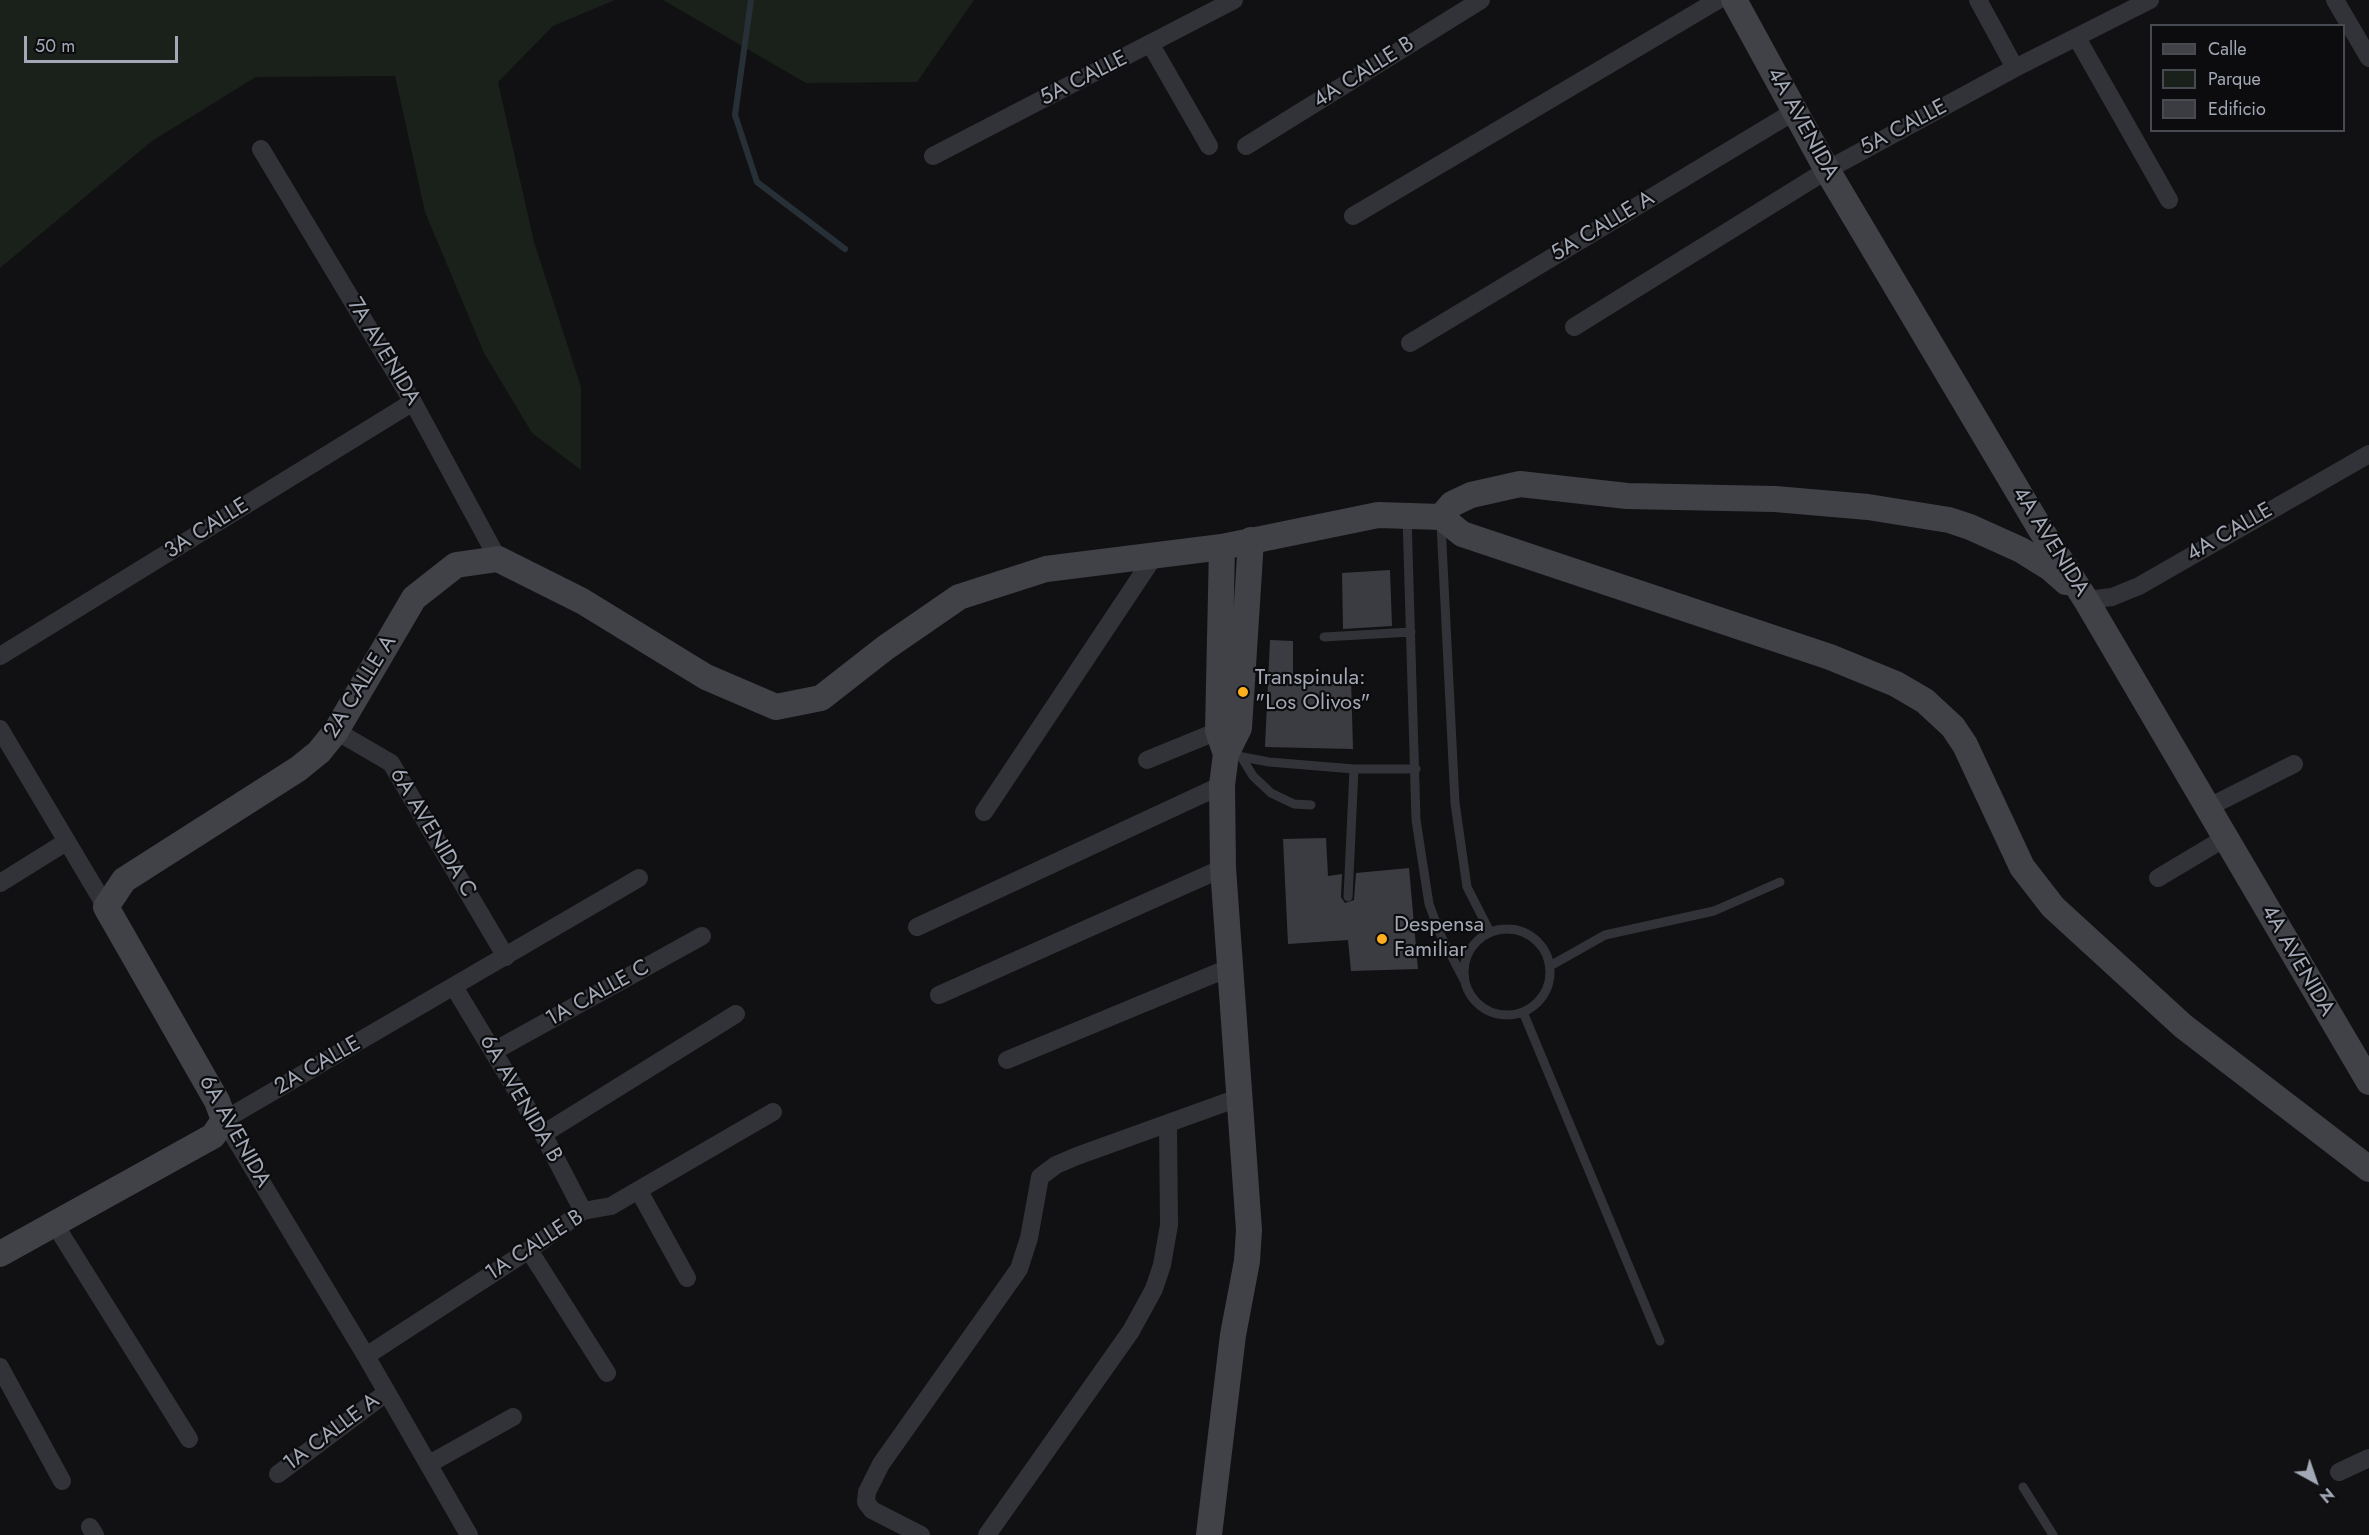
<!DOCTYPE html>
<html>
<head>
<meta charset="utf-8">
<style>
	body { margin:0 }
	#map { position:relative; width:2369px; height:1535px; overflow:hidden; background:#111113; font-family:Jost,sans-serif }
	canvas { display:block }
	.legend { position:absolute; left:2150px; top:24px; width:195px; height:108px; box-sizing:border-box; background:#0c0c0e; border:2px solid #484a51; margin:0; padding:8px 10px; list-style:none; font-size:18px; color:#a2a8b5 }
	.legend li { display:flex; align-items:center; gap:12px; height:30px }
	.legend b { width:30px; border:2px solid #484a51 }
	.north { position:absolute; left:2285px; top:1451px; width:60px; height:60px; -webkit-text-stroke:4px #0c0c0e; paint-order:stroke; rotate:140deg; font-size:16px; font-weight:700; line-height:24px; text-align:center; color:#a2a8b5 }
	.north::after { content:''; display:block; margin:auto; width:21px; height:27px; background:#a2a8b5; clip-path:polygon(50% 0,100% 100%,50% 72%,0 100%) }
	.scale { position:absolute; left:24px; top:36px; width:154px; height:27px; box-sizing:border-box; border:3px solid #a2a8b5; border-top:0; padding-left:8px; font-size:18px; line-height:21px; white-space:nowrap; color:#a2a8b5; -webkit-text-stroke:4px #0c0c0e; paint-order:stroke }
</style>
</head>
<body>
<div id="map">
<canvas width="2369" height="1535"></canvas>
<ul class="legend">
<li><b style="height:8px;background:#404248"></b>Calle</li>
<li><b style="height:16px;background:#19211a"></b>Parque</li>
<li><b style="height:16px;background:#3b3c41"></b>Edificio</li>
</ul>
<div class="north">N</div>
<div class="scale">50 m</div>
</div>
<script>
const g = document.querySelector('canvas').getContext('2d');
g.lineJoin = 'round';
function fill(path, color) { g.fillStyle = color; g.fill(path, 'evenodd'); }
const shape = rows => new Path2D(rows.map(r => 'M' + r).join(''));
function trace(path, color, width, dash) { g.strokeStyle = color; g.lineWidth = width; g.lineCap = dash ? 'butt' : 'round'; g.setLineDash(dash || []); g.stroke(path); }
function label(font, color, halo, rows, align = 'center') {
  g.font = font + ' Jost,sans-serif'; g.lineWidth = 4.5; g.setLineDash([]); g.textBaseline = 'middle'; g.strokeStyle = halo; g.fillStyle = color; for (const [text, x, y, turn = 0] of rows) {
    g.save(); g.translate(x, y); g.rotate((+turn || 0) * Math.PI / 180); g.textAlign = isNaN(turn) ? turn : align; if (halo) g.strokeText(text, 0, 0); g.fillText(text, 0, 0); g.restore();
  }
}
const green = shape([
	[0,0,615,0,553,26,498,82,534,242,581,387,581,470,532,433,484,353,425,212,395,76,256,77,152,141,0,268],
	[663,0,974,0,917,82,806,83]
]);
const stream = shape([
	[751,0,735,115,757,182,845,249]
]);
const building = shape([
	[1390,570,1392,626,1343,629,1342,573],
	[1270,640,1293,641,1293,676,1351,678,1353,749,1265,747],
	[1326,838,1328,876,1342,874,1341,897,1345,903,1354,900,1356,873,1409,868,1418,969,1351,971,1348,940,1288,944,1283,839]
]);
const lane = shape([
	[1407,516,1416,820,1429,904,1441,936,1464,980],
	[1441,524,1455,803,1467,887,1490,932],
	[1324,637,1411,632],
	[1227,754,1269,762,1354,769,1416,769],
	[1242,758,1253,776,1271,793,1294,804,1311,805],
	[1348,897,1354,769],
	'1464 972a43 43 0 1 1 86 0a43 43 0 1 1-86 0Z',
	[1550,966,1605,935,1714,911,1780,882],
	[1523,1012,1660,1341],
	[2023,1487,2053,1535]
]);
const street = shape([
	[1978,0,2015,68],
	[2335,0,2369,58],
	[2077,38,2169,200],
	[1151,45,1209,146],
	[1246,146,1481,0],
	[261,149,413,402,498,559],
	[933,156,1234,0],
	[1353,216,1718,0],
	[1574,327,1827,170,2015,68,2150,0],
	[1410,343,1795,111],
	[2086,600,2112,597,2139,586,2369,454],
	[0,656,413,402],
	[0,729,106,907],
	[336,731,391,763,506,957],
	[1147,760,1218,731],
	[2207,808,2294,764],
	[984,812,1155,555],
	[2158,878,2225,838],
	[0,883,66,842],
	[917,927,1222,785],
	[454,987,543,1134,583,1211],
	[939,995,1223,868],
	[494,1051,702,936],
	[1007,1060,1231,967],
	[543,1134,736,1014],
	[639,1191,687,1278],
	[54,1223,189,1439],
	[529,1250,607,1373],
	[366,1356,529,1250,583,1211,611,1206,773,1112],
	[0,1367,62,1481],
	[429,1464,513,1417],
	[2339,1472,2369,1458],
	[278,1474,386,1393],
	[90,1527,95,1535],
	[469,1535,366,1356,224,1120,639,878],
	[921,1535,872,1510,866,1502,867,1492,881,1464,1019,1269,1029,1238,1040,1177,1056,1165,1077,1156,1238,1098],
	[987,1535,1131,1331,1154,1289,1162,1265,1169,1225,1168,1124]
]);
const secondary = shape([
	[1734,0,1827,170,2041,530,2086,600,2369,1082],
	[1441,517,1452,504,1471,495,1520,484,1627,496,1775,499,1868,507,1949,520,1970,527,2021,550,2050,568,2066,582],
	[1222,547,1218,731,1226,754],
	[0,1254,213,1136,224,1120,217,1101,106,907,124,880,298,769,319,752,336,731,414,598,456,565,498,559,582,601,706,677,776,707,821,698,885,648,959,597,1046,569,1222,547,1378,515,1441,517,1462,534,1830,657,1896,684,1925,701,1953,727,1965,745,2022,867,2053,907,2183,1026,2369,1169],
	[1209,1535,1233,1335,1247,1261,1249,1230,1223,868,1222,785,1226,754,1239,728,1251,540]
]);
const markers = [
	[1243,692,6,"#fdaf1f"],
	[1382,939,6,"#fdaf1f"]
];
const streetNames = [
	["4A CALLE B",1364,73,-32],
	["5A CALLE",1084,79,-27],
	["4A AVENIDA",1802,124,61],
	["5A CALLE",1904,128,-28],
	["5A CALLE A",1603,227,-31],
	["7A AVENIDA",383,352,59],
	["3A CALLE",207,529,-32],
	["4A CALLE",2230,533,-30],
	["4A AVENIDA",2050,542,58],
	["2A CALLE A",361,687,-58],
	["6A AVENIDA C",432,833,59],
	["4A AVENIDA",2297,961,60],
	["1A CALLE C",598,994,-29],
	["2A CALLE",318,1066,-30],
	["6A AVENIDA B",520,1099,60],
	["6A AVENIDA",234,1132,61],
	["1A CALLE B",535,1246,-33],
	["1A CALLE A",332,1433,-37]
];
const poiNames = [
	["Transpinula:",1255,679],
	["\"Los Olivos\"",1255,704],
	["Despensa",1394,926],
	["Familiar",1394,951]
];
fill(green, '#19211a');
trace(stream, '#273037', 6);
fill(building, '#3b3c41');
trace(lane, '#323338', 9);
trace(street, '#323338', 18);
trace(secondary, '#404248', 26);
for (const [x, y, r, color] of markers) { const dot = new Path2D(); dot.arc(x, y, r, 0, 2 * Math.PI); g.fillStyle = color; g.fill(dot); trace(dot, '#0c0c0e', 2); }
label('22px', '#a2a8b5', '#0c0c0e', streetNames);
label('22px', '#a2a8b5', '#0c0c0e', poiNames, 'left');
</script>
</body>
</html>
